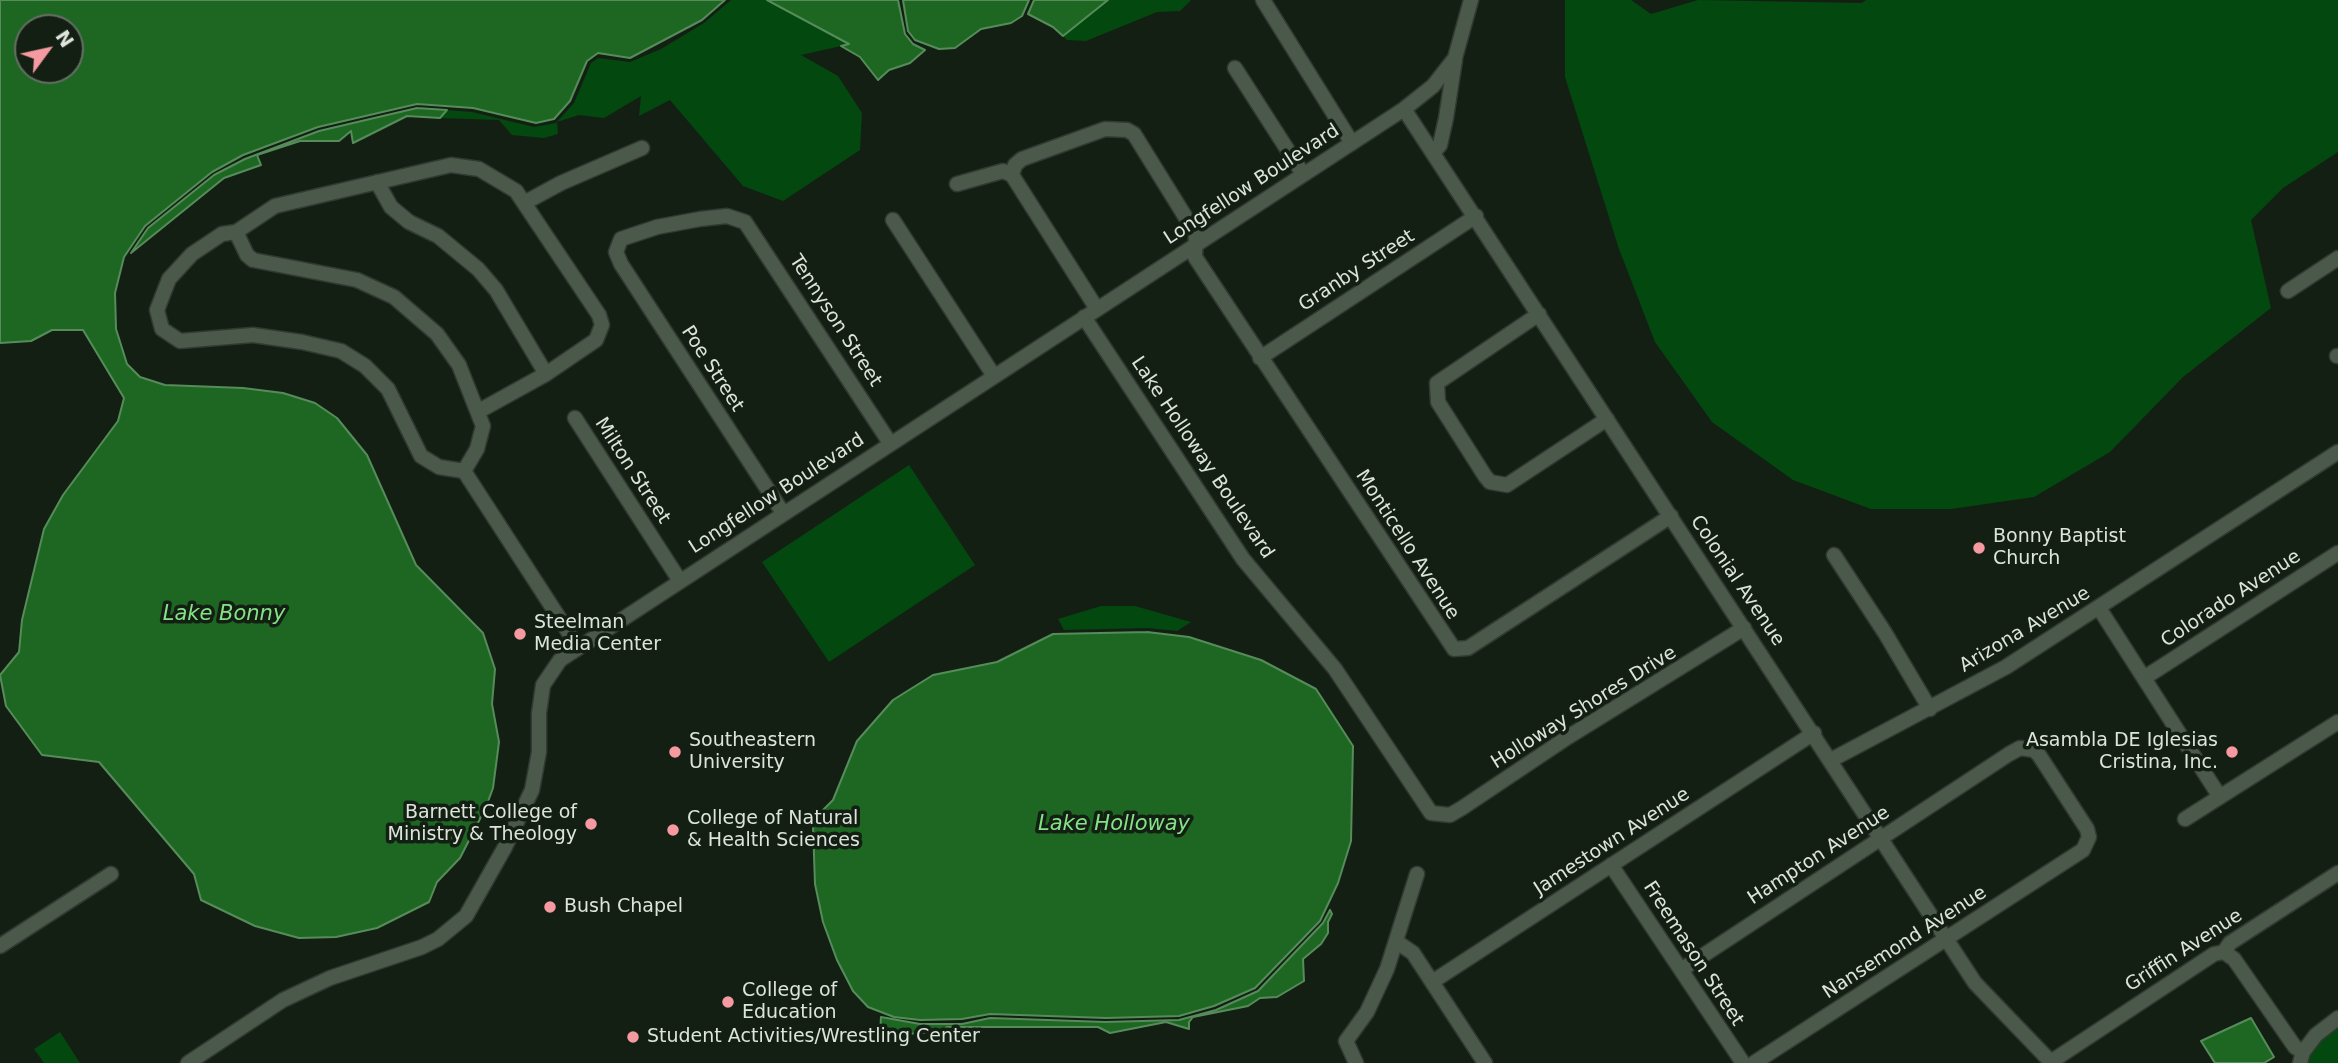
<!DOCTYPE html>
<html>
<head>
<meta charset="utf-8">
<style>
	body { margin:0 }
	#map { position:relative; width:2338px; height:1063px; overflow:hidden; background:#141f14; font-family:"DejaVu Sans",sans-serif }
	canvas { display:block }
	.north { position:absolute; left:14px; top:14px; width:70px; height:70px; box-sizing:border-box; background:#141f14; border:2px solid #646e64; border-radius:50%; rotate:57deg; font-size:19px; font-weight:700; line-height:28px; text-align:center; color:#dce4dc }
	.north::after { content:''; display:block; margin:auto; width:24px; height:32px; background:#f49aa0; clip-path:polygon(50% 0,100% 100%,50% 72%,0 100%) }
</style>
</head>
<body>
<div id="map">
<canvas width="2338" height="1063"></canvas>
<div class="north">N</div>
</div>
<script>
const g = document.querySelector('canvas').getContext('2d');
g.lineJoin = 'round';
function fill(path, color) { g.fillStyle = color; g.fill(path, 'evenodd'); }
const shape = rows => new Path2D(rows.map(r => 'M' + r).join(''));
function trace(path, color, width, dash) { g.strokeStyle = color; g.lineWidth = width; g.lineCap = dash ? 'butt' : 'round'; g.setLineDash(dash || []); g.stroke(path); }
function label(font, color, halo, rows, align = 'center') {
  g.font = font + ' "DejaVu Sans",sans-serif'; g.lineWidth = 7; g.setLineDash([]); g.textBaseline = 'middle'; g.strokeStyle = halo; g.fillStyle = color; for (const [text, x, y, turn = 0] of rows) {
    g.save(); g.translate(x, y); g.rotate((+turn || 0) * Math.PI / 180); g.textAlign = isNaN(turn) ? turn : align; if (halo) g.strokeText(text, 0, 0); g.fillText(text, 0, 0); g.restore();
  }
}
const green = shape([
	[731,0,767,0,850,44,801,55,838,76,862,113,860,150,783,201,743,186,670,100,639,116,641,96,604,118,579,115,557,122,558,134,544,138,512,135,499,120,440,118,447,110,472,112,534,127,556,123,574,103,591,63,598,58,630,62,661,49,704,23],
	[1108,0,1191,0,1180,11,1157,12,1086,41,1067,40,1063,36],
	[1565,0,1631,0,1651,14,1698,0,1862,3,1866,0,2338,0,2338,152,2283,188,2251,220,2271,308,2183,377,2110,452,2034,497,1951,509,1871,509,1793,480,1712,422,1655,342,1619,249,1565,77],
	[909,465,975,565,829,662,762,562],
	[1101,606,1135,606,1191,622,1177,631,1148,628,1064,630,1058,619],
	[2338,1028,2338,1063,2308,1063,2309,1051,2317,1042],
	[60,1032,80,1063,44,1063,34,1049]
]);
const water = shape([
	[0,0,725,0,702,20,630,58,598,53,587,61,570,101,554,119,536,123,473,108,417,104,318,127,243,155,212,172,145,226,124,257,115,293,116,329,127,364,140,377,165,385,243,388,283,393,315,403,337,418,367,455,416,565,483,633,495,669,492,704,499,742,493,788,486,807,460,858,437,882,429,902,377,928,336,937,299,938,255,926,201,900,194,874,99,762,42,755,6,706,0,675,19,652,22,620,44,529,63,495,118,421,124,398,83,330,52,330,31,341,0,343,0,0],
	[28,28,70,28,70,70,28,70,28,28],
	[767,0,898,0,905,34,913,44,925,50,910,63,889,70,878,80,860,57,841,46,849,44,767,0],
	[903,0,1029,0,1022,16,1011,23,981,29,955,48,939,49,915,40,908,31,903,0],
	[1034,0,1108,0,1063,36,1053,27,1028,14,1034,0],
	[417,108,447,110,440,118,407,116,353,143,351,131,339,141,300,141,257,155,261,165,224,178,131,253,148,228,214,175,245,159,319,131,417,108],
	[1147,632,1189,637,1261,660,1316,689,1353,746,1351,841,1338,883,1320,921,1255,988,1214,1006,1179,1016,1106,1018,990,1014,962,1019,920,1020,894,1017,868,1007,853,991,837,960,823,922,815,884,813,827,820,813,833,800,857,741,893,700,933,675,997,662,1053,634,1147,632],
	[1330,910,1332,914,1328,922,1328,933,1321,944,1303,959,1304,981,1277,997,1260,998,1248,1006,1193,1017,1189,1022,1189,1029,1166,1022,1110,1033,1098,1027,947,1027,941,1034,930,1032,886,1036,880,1033,881,1017,920,1024,962,1024,990,1018,1105,1022,1179,1020,1216,1010,1258,991,1323,923,1330,910],
	[2251,1018,2274,1057,2264,1063,2215,1063,2201,1041,2251,1018]
]);
const minor = shape([
	[1263,0,1352,143],
	[1235,68,1303,174],
	[1404,109,1975,983,2051,1062],
	[1434,152,1440,145,1446,118,1455,60],
	[1012,175,1015,165,1022,159,1105,129,1127,130,1134,134,1196,234,1195,257,1454,649,1468,648,1671,516],
	[1012,175,1097,309],
	[377,182,391,207,409,222,438,236,478,269,496,290,546,374],
	[957,184,1003,171,1012,175],
	[526,202,561,183,642,148],
	[893,220,994,376],
	[236,232,222,234,192,254,169,279,157,310,162,329,180,341,253,335,302,342,341,351,365,366,388,389,421,456,439,467,464,471,578,647],
	[236,232,275,206,451,165,479,169,516,191,599,315,602,325,596,340,546,374,479,411],
	[236,232,247,255,253,260,357,280,394,297,437,334,459,365,483,426,477,449,464,471],
	[2288,291,2338,258],
	[1539,314,1437,383,1438,402,1485,476,1490,482,1507,485,1607,419],
	[1084,317,1243,559,1335,669,1431,813,1450,815,1462,808,1568,737,1744,628],
	[2337,356,2338,356],
	[1260,358,1476,216],
	[575,418,680,581],
	[783,513,621,264,616,252,621,239,657,227,700,219,727,216,745,222,890,443],
	[1834,555,1885,633,1930,709],
	[2099,608,2220,797],
	[2144,678,2338,553],
	[1831,760,2006,667,2338,452],
	[2185,819,2338,722],
	[1611,865,1743,1063],
	[1397,942,1413,953,1485,1063],
	[0,946,111,874],
	[2224,952,2234,959,2295,1047,2303,1052],
	[1681,970,2009,754,2020,748,2034,750,2039,755,2087,829,2089,837,2083,850,1754,1063],
	[1432,982,1814,733],
	[188,1063,283,1000,330,978,422,947,438,939,466,916,505,847,532,790,539,752,539,713,543,685,560,660,1404,109,1433,86,1455,58,1471,0],
	[1356,1063,1346,1041,1367,1012,1387,969,1417,874],
	[2049,1063,2214,954,2224,952,2230,943,2338,873],
	[2300,1063,2303,1052,2316,1035,2338,1018]
]);
const markers = [
	[1979,548,7,"#f49aa0"],
	[520,634,7,"#f49aa0"],
	[675,752,7,"#f49aa0"],
	[2232,752,7,"#f49aa0"],
	[591,824,7,"#f49aa0"],
	[673,830,7,"#f49aa0"],
	[550,907,7,"#f49aa0"],
	[728,1002,7,"#f49aa0"],
	[633,1037,7,"#f49aa0"]
];
const streetNames = [
	["Longfellow Boulevard",1252,185,-33],
	["Granby Street",1357,271,-33],
	["Tennyson Street",835,321,57],
	["Poe Street",712,369,57],
	["Lake Holloway Boulevard",1202,458,56],
	["Milton Street",632,471,57],
	["Longfellow Boulevard",777,494,-33],
	["Monticello Avenue",1407,545,57],
	["Colonial Avenue",1737,581,56],
	["Colorado Avenue",2231,599,-33],
	["Arizona Avenue",2025,630,-31],
	["Holloway Shores Drive",1584,708,-32],
	["Jamestown Avenue",1612,842,-33],
	["Hampton Avenue",1819,856,-33],
	["Nansemond Avenue",1905,943,-33],
	["Griffin Avenue",2184,951,-33],
	["Freemason Street",1693,954,57]
];
const poiNames = [
	["Bonny Baptist",1993,537],
	["Church",1993,559],
	["Steelman",534,623],
	["Media Center",534,645],
	["Southeastern",689,741],
	["University",689,763],
	["Asambla DE Iglesias",2218,741,"right"],
	["Cristina, Inc.",2218,763,"right"],
	["Barnett College of",577,813,"right"],
	["Ministry & Theology",577,835,"right"],
	["College of Natural",687,819],
	["& Health Sciences",687,841],
	["Bush Chapel",564,907],
	["College of",742,991],
	["Education",742,1013],
	["Student Activities/Wrestling Center",647,1037]
];
const waterNames = [
	["Lake Bonny",224,615],
	["Lake Holloway",1114,825]
];
fill(green, '#03480e');
fill(water, '#1d6723');
trace(water, '#568c5a', 2);
trace(minor, '#323932', 17);
trace(minor, '#4b594b', 14);
for (const [x, y, r, color] of markers) { const dot = new Path2D(); dot.arc(x, y, r, 0, 2 * Math.PI); g.fillStyle = color; g.fill(dot); trace(dot, '#141f14', 2.5); }
label('19px', '#dce4dc', '#141f14', streetNames);
label('19px', '#dce4dc', '#141f14', poiNames, 'left');
label('italic 21px', '#85e287', '#141f14', waterNames);
</script>
</body>
</html>
